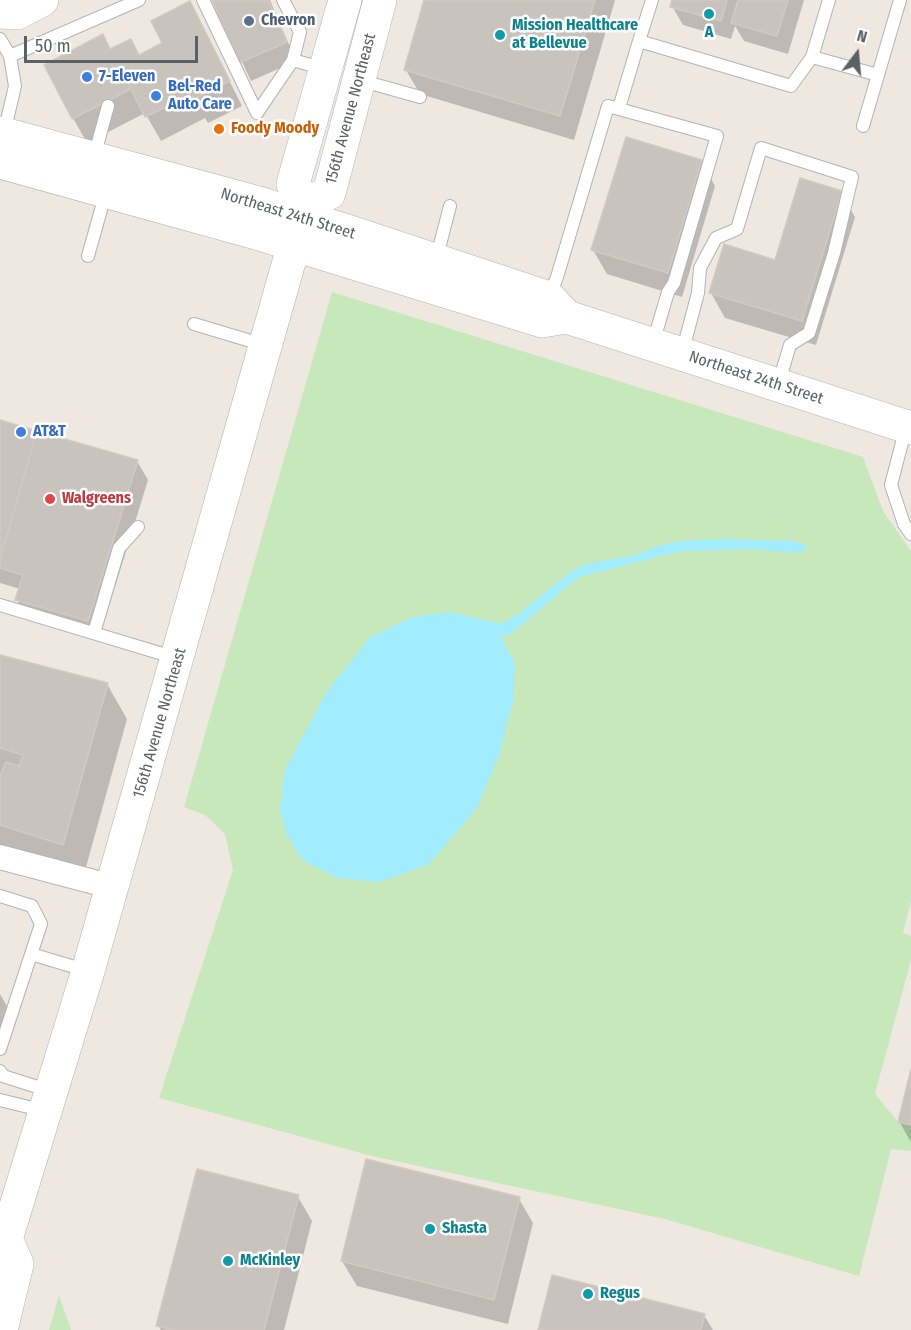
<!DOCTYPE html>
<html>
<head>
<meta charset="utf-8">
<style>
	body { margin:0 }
	#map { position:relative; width:911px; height:1330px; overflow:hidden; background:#eee8e1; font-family:"Fira Sans Condensed",sans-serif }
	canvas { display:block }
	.north { position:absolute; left:827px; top:24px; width:60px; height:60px; -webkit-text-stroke:4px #fff; paint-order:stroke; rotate:16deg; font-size:16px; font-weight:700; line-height:24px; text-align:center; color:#5a6164 }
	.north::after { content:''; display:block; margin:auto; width:21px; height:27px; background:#5a6164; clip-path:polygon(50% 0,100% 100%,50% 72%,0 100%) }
	.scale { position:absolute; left:24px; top:36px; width:174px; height:27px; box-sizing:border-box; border:3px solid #5a6164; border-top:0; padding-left:8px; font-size:18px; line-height:21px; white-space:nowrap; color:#5a6164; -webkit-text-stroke:4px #fff; paint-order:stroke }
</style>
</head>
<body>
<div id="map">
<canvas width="911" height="1330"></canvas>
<div class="north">N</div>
<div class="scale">50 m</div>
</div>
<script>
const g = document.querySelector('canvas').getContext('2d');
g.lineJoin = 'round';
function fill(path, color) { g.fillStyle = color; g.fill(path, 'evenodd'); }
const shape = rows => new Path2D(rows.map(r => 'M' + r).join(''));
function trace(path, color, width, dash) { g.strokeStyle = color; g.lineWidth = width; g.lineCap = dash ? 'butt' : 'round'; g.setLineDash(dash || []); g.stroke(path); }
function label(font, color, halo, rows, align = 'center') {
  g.font = font + ' "Fira Sans Condensed",sans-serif'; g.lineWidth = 5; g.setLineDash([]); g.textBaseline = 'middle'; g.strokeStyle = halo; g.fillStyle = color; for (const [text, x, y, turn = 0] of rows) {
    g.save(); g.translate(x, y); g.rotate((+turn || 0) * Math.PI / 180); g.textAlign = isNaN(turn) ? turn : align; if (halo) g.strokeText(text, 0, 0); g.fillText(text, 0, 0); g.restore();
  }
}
const green = shape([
	[332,292,863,457,883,511,911,551,911,901,903,933,911,936,911,960,875,1094,898,1122,911,1125,911,1151,891,1149,859,1276,665,1219,372,1156,159,1098,233,870,225,834,205,815,184,807],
	[59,1295,71,1330,49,1330]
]);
const water = shape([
	[726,539,793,541,806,545,807,549,798,553,752,549,681,551,579,577,512,633,501,637,515,664,513,700,500,753,477,808,429,864,380,882,337,878,302,860,286,833,280,809,285,770,326,693,370,637,414,617,449,612,501,624,521,612,573,570,590,563,636,555,658,546,683,541]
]);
const shadow = shape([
	[213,0,270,0,296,61,251,81],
	[427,0,615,0,574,140,420,94,406,70],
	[674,0,804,0,788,54,744,41,735,26,731,39,683,25,672,6],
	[203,28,242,106,208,123,205,118,161,141,145,113,87,143,73,118,111,51,139,56],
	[701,161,715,186,682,297,607,274,593,250],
	[841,192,855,217,816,345,725,318,711,293,776,262],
	[0,421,137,461,148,480,99,639,28,618,17,600,20,589,0,583],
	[0,656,107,684,127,719,83,878,0,853],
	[0,994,8,1008,0,1033],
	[911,1075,911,1142,899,1121],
	[298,1197,312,1221,284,1330,161,1330,158,1325],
	[519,1199,533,1223,508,1324,357,1286,342,1261],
	[704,1315,713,1330,539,1330]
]);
const building = shape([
	[212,0,268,0,287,42,239,63,212,0],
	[424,0,595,0,560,116,404,70,424,0],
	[672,0,727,0,721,21,670,7,672,0],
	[738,0,788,0,777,36,731,23,738,0],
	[190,1,230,81,192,100,190,95,145,117,131,89,72,119,44,65,103,34,110,49,131,39,139,55,162,43,151,21,190,1],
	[626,137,702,160,668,273,591,250,626,137],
	[800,178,842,191,802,321,709,293,724,244,775,260,800,178],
	[0,420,37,431,0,559,0,420],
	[37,431,138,460,88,621,15,600,23,575,0,568,0,559,37,431],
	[0,655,108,683,63,845,0,825,0,776,6,762,19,766,23,755,0,748,0,655],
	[911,1069,911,1125,898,1122,911,1069],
	[366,1159,520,1197,494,1300,341,1261,366,1159],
	[197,1169,299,1195,264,1330,173,1330,156,1326,197,1169],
	[552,1275,705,1314,701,1330,538,1330,552,1275]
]);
const lane = shape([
	[203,0,257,113,293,60,300,32,283,0],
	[652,0,639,41,791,86,812,57,829,0],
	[0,39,10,56,15,86,4,133],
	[10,56,139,0],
	[812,57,878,75],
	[293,60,324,69],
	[359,80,420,97],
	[619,108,639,41],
	[863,126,900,0],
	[94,157,108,106],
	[88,256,106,192],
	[436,260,450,206],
	[549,298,557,277,608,106,717,136,674,283,668,292,653,343],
	[194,324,264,345],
	[682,353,698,293,700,268,716,238,737,229,761,148,852,177,834,253,809,333,790,345,778,385],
	[906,427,891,485,904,524,911,534],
	[0,605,176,658],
	[94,633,119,548,138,527],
	[0,896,32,906,41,924,0,1049],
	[31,954,88,971],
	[0,1071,3,1076,50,1091],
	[0,1100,45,1111]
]);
const street = shape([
	[0,857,113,887]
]);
const secondary = shape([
	[0,12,17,13,42,0],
	[0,133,262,204,350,232,549,298,567,317],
	[0,162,253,232,542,321,567,317,911,428],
	[306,204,293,184,345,0],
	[0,1244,6,1239,88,971,302,216,306,204,329,193,380,0],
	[1,1330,17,1264,6,1239]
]);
const markers = [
	[709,14,6,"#0f9aa8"],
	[249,21,6,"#5c6f8a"],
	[500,35,6,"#0f9aa8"],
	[87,77,6,"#3f7fe0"],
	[156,96,6,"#3f7fe0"],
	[219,129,6,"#e8710a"],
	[21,432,6,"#3f7fe0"],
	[50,499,6,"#e0444e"],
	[430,1229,6,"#0f9aa8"],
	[228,1261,6,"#0f9aa8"],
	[588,1294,6,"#0f9aa8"]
];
const serviceNames = [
	["Chevron",261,21]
];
const cultureNames = [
	["Mission Healthcare",512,26],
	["at Bellevue",512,44],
	["A",709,33,"center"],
	["Shasta",442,1229],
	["McKinley",240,1261],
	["Regus",600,1294]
];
const shopNames = [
	["7-Eleven",99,77],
	["Bel-Red",168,87],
	["Auto Care",168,105],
	["AT&T",33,432]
];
const streetNames = [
	["156th Avenue Northeast",351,109,-75],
	["Northeast 24th Street",288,214,17],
	["Northeast 24th Street",756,378,18],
	["156th Avenue Northeast",160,723,-74]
];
const foodNames = [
	["Foody Moody",231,129]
];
const healthNames = [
	["Walgreens",62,499]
];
fill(green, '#c6e8bb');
fill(water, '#a1ecff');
fill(shadow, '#0003');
fill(building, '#c9c3be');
trace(building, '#d3c9bf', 1.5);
trace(lane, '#afb5b8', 14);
trace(street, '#afb5b8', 26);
trace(secondary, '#aeb5b8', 34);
trace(lane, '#fff', 12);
trace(street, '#fff', 24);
trace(secondary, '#fff', 33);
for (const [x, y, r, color] of markers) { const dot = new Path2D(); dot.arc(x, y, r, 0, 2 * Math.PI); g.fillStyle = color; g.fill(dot); trace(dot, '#fff', 2); }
label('bold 16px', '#4e5e75', '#fff', serviceNames, 'left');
label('bold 16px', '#0d838f', '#fff', cultureNames, 'left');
label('bold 16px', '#366cbe', '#fff', shopNames, 'left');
label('16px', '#5a6164', '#fff', streetNames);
label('bold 16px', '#c56008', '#fff', foodNames, 'left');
label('bold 16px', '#be3a42', '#fff', healthNames, 'left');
</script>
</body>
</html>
